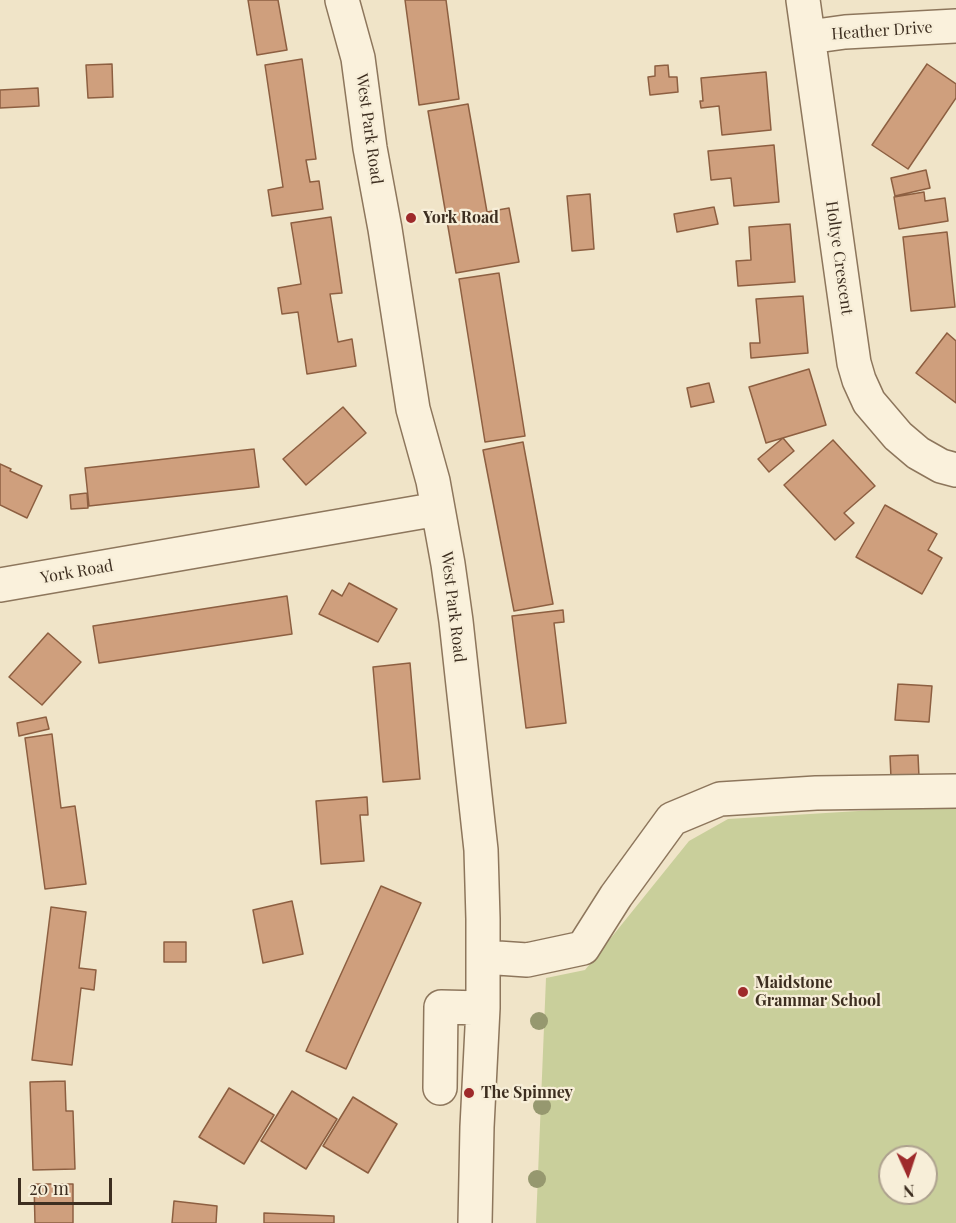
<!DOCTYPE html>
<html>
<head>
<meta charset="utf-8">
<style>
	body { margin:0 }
	#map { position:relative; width:956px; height:1223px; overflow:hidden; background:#f0e4c8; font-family:"Playfair Display",serif }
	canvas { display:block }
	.north { position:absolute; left:878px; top:1145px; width:60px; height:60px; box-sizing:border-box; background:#f7eed8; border:2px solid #ada18e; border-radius:50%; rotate:177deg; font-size:16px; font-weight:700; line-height:24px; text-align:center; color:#3d2e20 }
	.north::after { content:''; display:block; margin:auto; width:21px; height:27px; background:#9e2a2b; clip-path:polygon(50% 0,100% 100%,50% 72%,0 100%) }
	.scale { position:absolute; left:18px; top:1178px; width:94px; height:27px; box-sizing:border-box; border:3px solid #3d2e20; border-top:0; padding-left:8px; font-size:18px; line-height:21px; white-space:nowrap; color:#3d2e20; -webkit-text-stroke:4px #f7eed8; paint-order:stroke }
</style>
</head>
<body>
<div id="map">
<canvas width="956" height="1223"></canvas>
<div class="north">N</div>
<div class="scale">20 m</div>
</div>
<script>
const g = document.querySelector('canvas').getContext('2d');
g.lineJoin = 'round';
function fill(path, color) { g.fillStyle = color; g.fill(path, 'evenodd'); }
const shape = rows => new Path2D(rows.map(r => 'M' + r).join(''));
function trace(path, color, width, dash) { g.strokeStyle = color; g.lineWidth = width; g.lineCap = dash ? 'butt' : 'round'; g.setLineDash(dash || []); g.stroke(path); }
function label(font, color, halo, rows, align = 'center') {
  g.font = font + ' "Playfair Display",serif'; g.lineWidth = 4.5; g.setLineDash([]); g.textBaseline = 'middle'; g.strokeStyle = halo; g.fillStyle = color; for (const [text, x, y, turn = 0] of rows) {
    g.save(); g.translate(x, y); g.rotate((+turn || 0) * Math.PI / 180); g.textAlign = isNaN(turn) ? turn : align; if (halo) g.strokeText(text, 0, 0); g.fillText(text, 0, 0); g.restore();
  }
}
const green = shape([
	[956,805,956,1223,536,1223,546,978,585,970,689,841,728,819],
	[890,1157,926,1157,926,1193,890,1193]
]);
const building = shape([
	[248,0,278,0,287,50,257,55,248,0],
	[405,0,446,0,459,99,419,105,405,0],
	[302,59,316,159,306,160,310,182,319,181,323,209,272,216,268,190,283,187,265,65,302,59],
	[112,64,113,97,88,98,86,65,112,64],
	[927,64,956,84,956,98,908,169,872,145,927,64],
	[668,65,669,77,677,77,678,92,650,95,648,77,655,76,655,66,668,65],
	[766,72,771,130,722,135,719,106,701,108,700,101,703,101,701,78,766,72],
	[38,88,39,106,0,108,0,90,38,88],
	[468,104,487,212,509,208,519,262,456,273,428,111,468,104],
	[774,145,779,202,734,206,731,178,711,180,708,151,774,145],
	[926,170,930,188,895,196,891,178,926,170],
	[924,192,925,201,945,198,948,221,899,229,894,197,924,192],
	[590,194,594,249,572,251,567,196,590,194],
	[714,207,718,224,677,232,674,214,714,207],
	[331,217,342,293,330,294,338,342,352,339,356,366,307,374,298,312,282,314,278,288,301,284,291,223,331,217],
	[790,224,795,282,738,286,736,261,751,260,749,227,790,224],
	[947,232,955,307,911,311,903,237,947,232],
	[499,273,525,436,485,442,459,279,499,273],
	[803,296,808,353,751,358,750,343,760,343,756,299,803,296],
	[947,333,956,341,956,403,916,373,947,333],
	[809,369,826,425,766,443,749,387,809,369],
	[709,383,714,402,691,407,687,388,709,383],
	[343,407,366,433,306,485,283,459,343,407],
	[783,438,794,451,769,472,758,459,783,438],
	[833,440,875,486,844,513,854,523,835,540,784,485,833,440],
	[523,442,553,604,514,611,483,450,523,442],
	[254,449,259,487,89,506,85,468,254,449],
	[0,464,11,469,10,471,42,486,27,518,0,505,0,464],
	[87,493,88,508,71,509,70,495,87,493],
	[885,505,937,534,928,550,942,558,922,594,856,557,885,505],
	[349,583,397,609,378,642,319,614,332,590,342,596,349,583],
	[287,596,292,634,99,663,93,626,287,596],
	[563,610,564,622,554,623,566,723,526,728,512,616,563,610],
	[48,633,81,662,42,705,9,677,48,633],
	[410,663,420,779,383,782,373,667,410,663],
	[898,684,932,686,929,722,895,720,898,684],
	[46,717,49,729,19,736,17,723,46,717],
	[52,734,61,808,75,806,86,884,45,889,25,738,52,734],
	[918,755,919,777,891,778,890,756,918,755],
	[367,797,368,815,360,815,364,861,321,864,316,801,367,797],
	[381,886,421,903,346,1069,306,1051,381,886],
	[292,901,303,954,263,963,253,910,292,901],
	[51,907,86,912,79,968,96,970,94,990,81,988,72,1065,32,1060,51,907],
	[164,942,186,942,186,962,164,962,164,942],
	[65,1081,66,1111,73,1111,75,1169,33,1170,30,1082,65,1081],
	[229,1088,274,1115,244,1164,199,1137,229,1088],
	[292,1091,337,1119,306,1169,261,1141,292,1091],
	[353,1097,397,1124,368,1173,323,1146,353,1097],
	[34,1184,73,1184,73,1223,35,1223,34,1184],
	[174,1201,217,1206,216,1223,172,1223,174,1201],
	[264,1213,334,1216,334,1223,264,1223,264,1213]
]);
const minor = shape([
	[342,0,358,58,370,148,385,229,413,409,433,481,448,564,456,621,481,850,483,919,483,1008,477,1127,475,1223],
	[803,0,847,314,854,363,859,380,869,402,898,436,918,453,941,466,956,470],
	[809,37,845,32,956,26],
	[0,585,438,509],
	[483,957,527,960,583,948,616,896,672,819,720,799,816,793,956,791],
	[440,1088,441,1007,483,1008]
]);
const trees = [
	[539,1021],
	[542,1106],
	[537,1179]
];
const markers = [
	[411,218,6,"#9e2a2b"],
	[743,992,6,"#9e2a2b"],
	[469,1093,6,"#9e2a2b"]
];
const streetNames = [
	["Heather Drive",882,31,-4],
	["West Park Road",369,129,82],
	["Holtye Crescent",839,258,82],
	["York Road",77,572,-10],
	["West Park Road",453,607,83]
];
const poiNames = [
	["York Road",423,218],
	["Maidstone",755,983],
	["Grammar School",755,1001],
	["The Spinney",481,1093]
];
fill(green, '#c9cf9b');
fill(building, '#cf9f7d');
trace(building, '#8d5f41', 1.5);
trace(minor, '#8d765c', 36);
trace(minor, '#faf1dc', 33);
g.fillStyle = '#96986f';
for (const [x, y] of trees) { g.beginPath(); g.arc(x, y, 9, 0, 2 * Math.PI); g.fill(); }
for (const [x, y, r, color] of markers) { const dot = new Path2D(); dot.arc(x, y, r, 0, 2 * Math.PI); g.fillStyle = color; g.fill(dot); trace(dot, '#f7eed8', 2); }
label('16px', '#3d2e20', '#f7eed8', streetNames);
label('bold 16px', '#3d2e20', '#f7eed8', poiNames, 'left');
</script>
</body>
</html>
